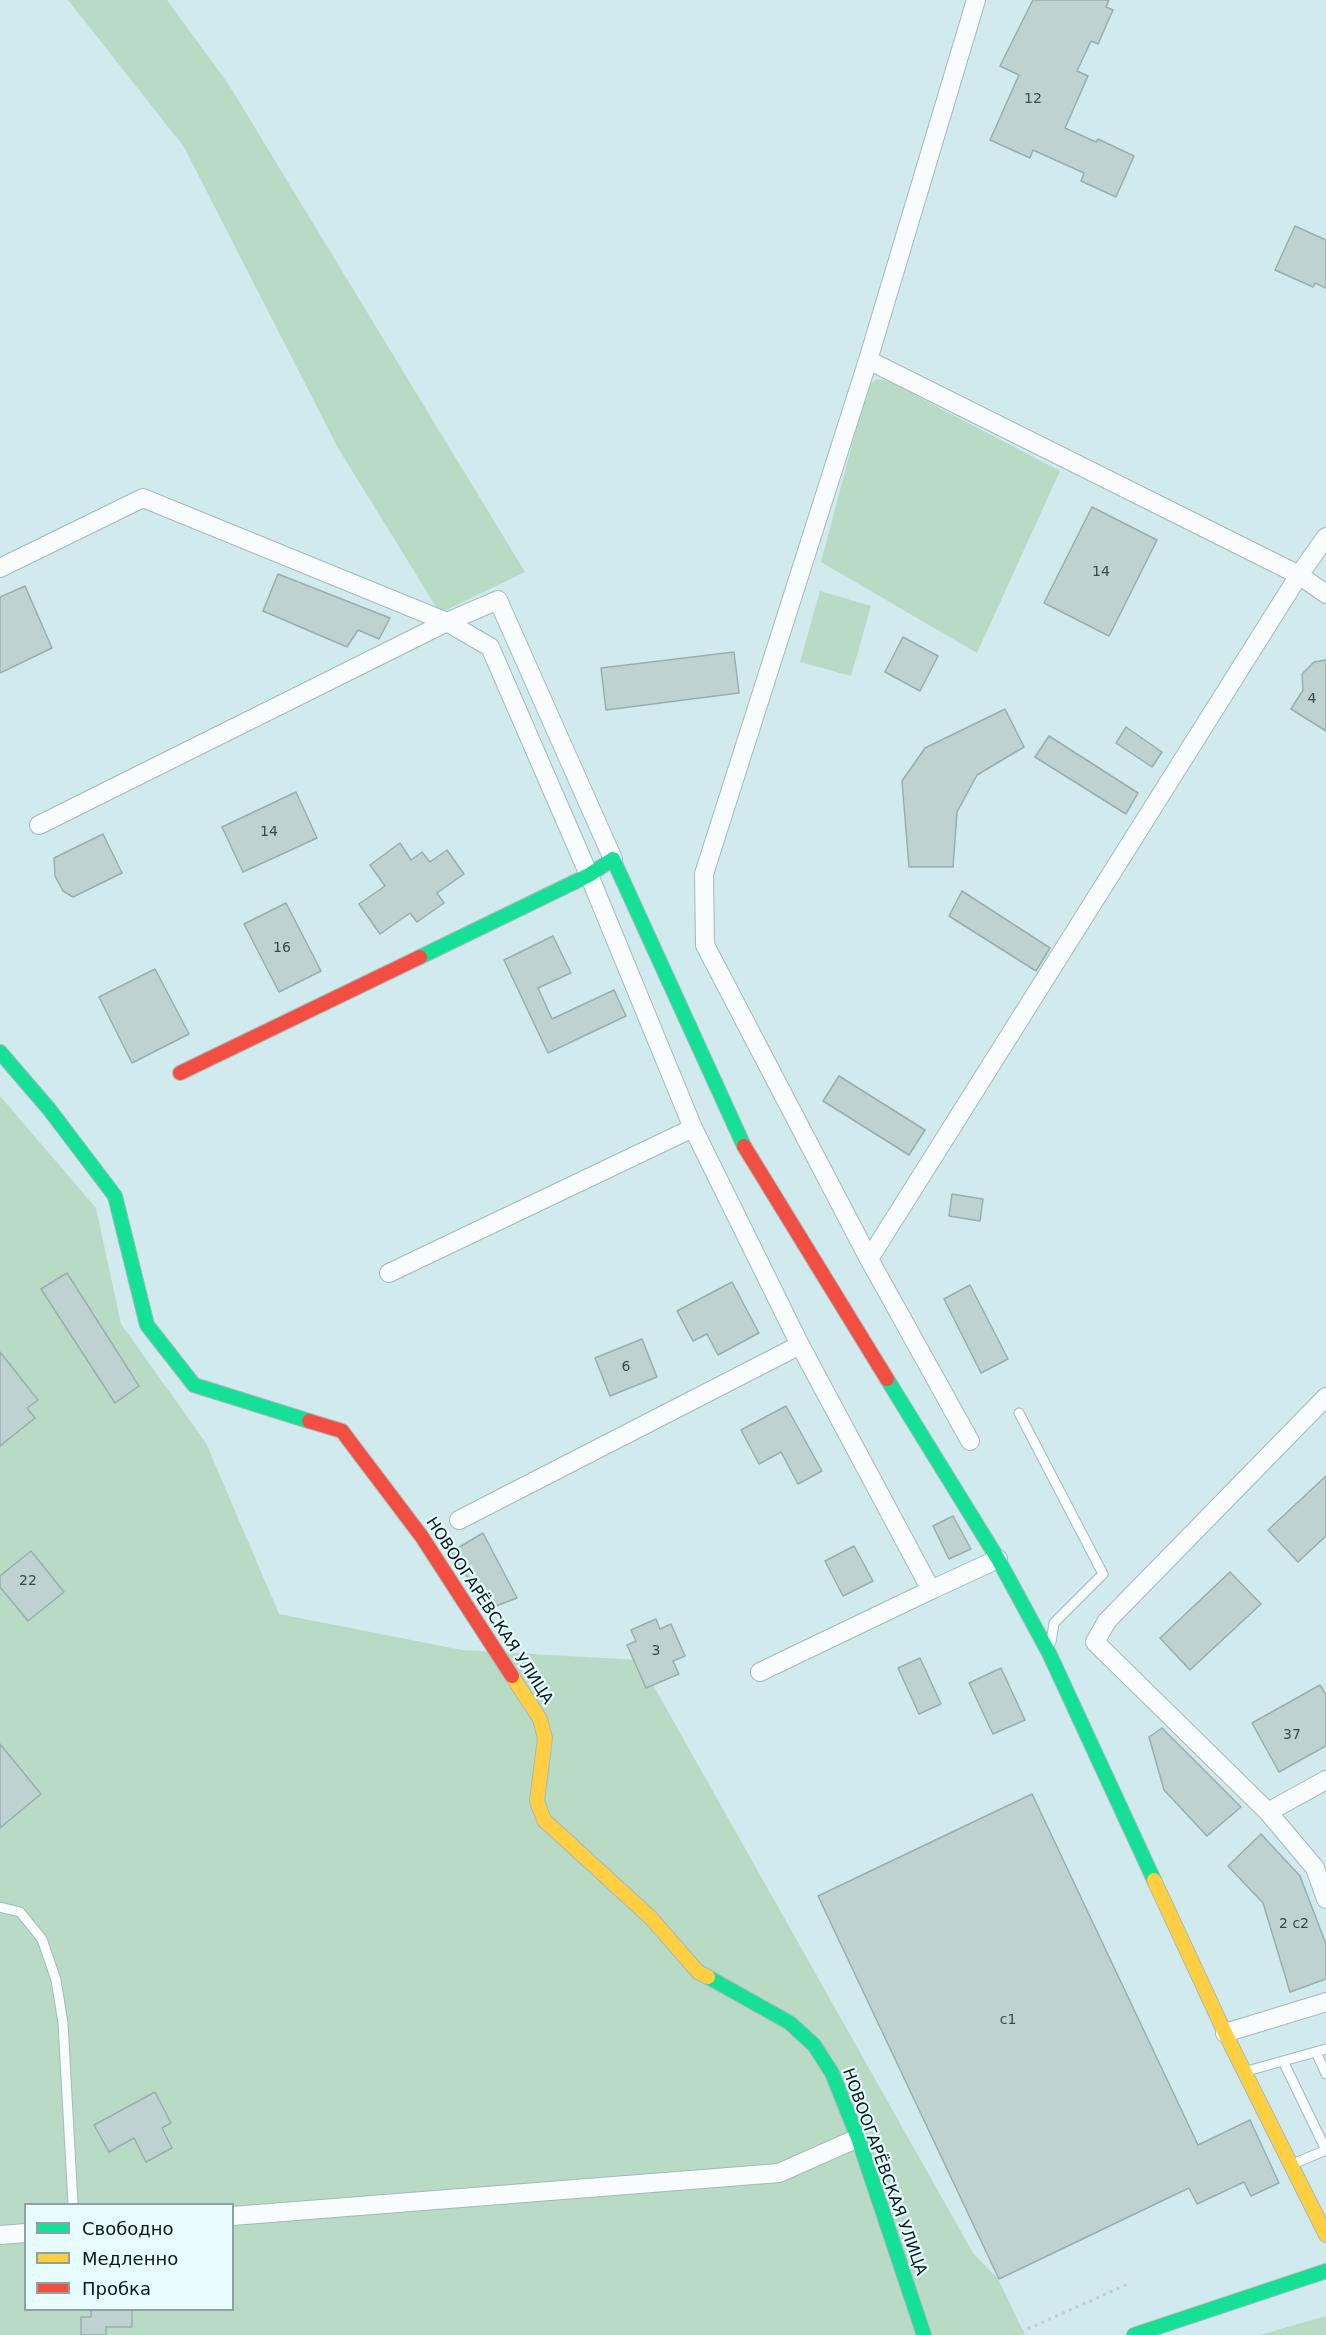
<!DOCTYPE html>
<html>
<head>
<meta charset="utf-8">
<style>
	body { margin:0 }
	#map { position:relative; width:1326px; height:2335px; overflow:hidden; background:#d0eaed; font-family:"DejaVu Sans",sans-serif }
	canvas { display:block }
	.legend { position:absolute; left:24px; top:2203px; width:210px; height:108px; box-sizing:border-box; background:#e8fbfd; border:2px solid #8ea1a3; margin:0; padding:8px 10px; list-style:none; font-size:18px; color:#071a1d }
	.legend li { display:flex; align-items:center; gap:12px; height:30px }
	.legend b { width:30px; border:2px solid #8ea1a3 }
</style>
</head>
<body>
<div id="map">
<canvas width="1326" height="2335"></canvas>
<ul class="legend">
<li><b style="height:8px;background:#16e098"></b>Свободно</li>
<li><b style="height:8px;background:#ffcf43"></b>Медленно</li>
<li><b style="height:8px;background:#f24e42"></b>Пробка</li>
</ul>
</div>
<script>
const g = document.querySelector('canvas').getContext('2d');
g.lineJoin = 'round';
function fill(path, color) { g.fillStyle = color; g.fill(path, 'evenodd'); }
const shape = rows => new Path2D(rows.map(r => 'M' + r).join(''));
function trace(path, color, width, dash) { g.strokeStyle = color; g.lineWidth = width; g.lineCap = dash ? 'butt' : 'round'; g.setLineDash(dash || []); g.stroke(path); }
function label(font, color, halo, rows, align = 'center') {
  g.font = font + ' "DejaVu Sans",sans-serif'; g.lineWidth = 4.5; g.setLineDash([]); g.textBaseline = 'middle'; g.strokeStyle = halo; g.fillStyle = color; for (const [text, x, y, turn = 0] of rows) {
    g.save(); g.translate(x, y); g.rotate((+turn || 0) * Math.PI / 180); g.textAlign = isNaN(turn) ? turn : align; if (halo) g.strokeText(text, 0, 0); g.fillText(text, 0, 0); g.restore();
  }
}
const green = shape([
	[68,0,167,0,229,85,525,572,440,613,338,448,184,147],
	[882,379,890,382,1060,471,977,653,821,562,866,392,869,385,875,380],
	[820,591,871,606,851,676,800,662],
	[0,1096,96,1208,121,1324,206,1443,279,1614,462,1650,639,1660,973,2253,998,2279,1025,2335,0,2335],
	[26,2204,232,2204,232,2310,26,2310],
	[1326,2316,1326,2335,1260,2335]
]);
const building = shape([
	[1033,0,1109,0,1106,7,1113,10,1098,44,1091,41,1077,71,1088,76,1065,128,1096,142,1098,139,1134,156,1116,197,1081,181,1084,173,1033,150,1030,158,990,140,1019,75,1000,66,1033,0],
	[1295,226,1326,240,1326,288,1315,283,1313,287,1275,270,1295,226],
	[1092,507,1157,540,1109,636,1044,603,1092,507],
	[278,574,390,618,379,639,358,630,347,647,263,611,278,574],
	[25,586,52,648,0,673,0,597,25,586],
	[903,637,938,656,920,691,885,672,903,637],
	[734,652,739,693,606,710,601,668,734,652],
	[1326,660,1326,731,1291,709,1303,690,1302,674,1314,662,1326,660],
	[1005,709,1024,747,977,775,957,812,953,867,909,867,902,781,925,748,1005,709],
	[1126,727,1162,752,1152,767,1116,743,1126,727],
	[1049,736,1138,793,1126,814,1035,757,1049,736],
	[296,792,317,838,243,872,222,827,296,792],
	[103,834,122,873,73,897,63,891,55,876,54,858,103,834],
	[400,843,411,860,422,852,430,862,447,850,464,874,437,893,444,903,417,922,410,913,380,934,359,904,385,886,370,865,400,843],
	[962,891,1050,948,1036,971,949,916,962,891],
	[286,903,321,971,279,992,244,924,286,903],
	[553,936,571,973,538,988,552,1019,614,990,626,1016,548,1053,504,960,553,936],
	[155,969,189,1034,132,1063,99,997,155,969],
	[839,1076,925,1130,909,1155,823,1101,839,1076],
	[952,1194,983,1199,980,1221,949,1216,952,1194],
	[67,1273,139,1386,115,1403,41,1289,67,1273],
	[732,1282,759,1333,718,1355,707,1334,693,1341,677,1311,732,1282],
	[970,1285,1008,1359,981,1373,944,1299,970,1285],
	[642,1339,657,1377,610,1396,595,1358,642,1339],
	[0,1352,38,1400,27,1408,35,1418,0,1446,0,1352],
	[786,1406,822,1471,798,1484,781,1452,759,1464,741,1430,786,1406],
	[1326,1476,1326,1536,1298,1562,1268,1530,1326,1476],
	[953,1516,971,1549,949,1559,933,1526,953,1516],
	[483,1533,517,1598,488,1609,451,1552,483,1533],
	[854,1546,873,1581,843,1596,825,1561,854,1546],
	[31,1551,64,1592,28,1621,0,1587,0,1576,31,1551],
	[1230,1572,1261,1604,1190,1670,1160,1638,1230,1572],
	[656,1619,660,1629,671,1624,685,1656,673,1661,679,1674,646,1688,627,1645,636,1641,631,1630,656,1619],
	[920,1658,941,1704,919,1714,898,1668,920,1658],
	[1001,1668,1025,1720,993,1734,969,1683,1001,1668],
	[1320,1685,1326,1695,1326,1746,1279,1772,1252,1723,1320,1685],
	[1162,1728,1241,1807,1207,1836,1164,1790,1149,1737,1162,1728],
	[0,1744,41,1794,0,1828,0,1744],
	[1032,1794,1198,2145,1250,2120,1279,2183,1251,2196,1244,2182,1197,2204,1189,2188,999,2279,818,1896,1032,1794],
	[1261,1834,1300,1876,1326,1944,1326,1979,1290,1992,1263,1903,1228,1866,1261,1834],
	[155,2092,171,2123,162,2128,172,2148,146,2162,134,2138,109,2152,94,2125,155,2092],
	[91,2310,132,2310,132,2327,106,2327,106,2335,81,2335,81,2317,91,2317,91,2310]
]);
const path = shape([
	[1014,2335,1128,2284]
]);
const lane = shape([
	[1019,1413,1103,1574,1054,1623,1051,1642],
	[0,1907,20,1912,42,1939,56,1980,63,2023,73,2204],
	[1316,2052,1326,2074],
	[1283,2061,1326,2150],
	[1247,2071,1326,2049],
	[1293,2164,1326,2150]
]);
const street = shape([
	[868,360,1299,575,1326,594],
	[0,568,143,498,447,622,39,825],
	[447,622,490,647,589,875,693,1128,800,1345,931,1590,760,1672],
	[447,622,498,600,613,859],
	[869,1259,705,945,704,874,868,360,976,0],
	[389,1273,693,1128],
	[1326,1397,1107,1621,1095,1642,1268,1812,1315,1868,1326,1899],
	[970,1441,869,1259,1299,575,1326,537],
	[459,1520,800,1345],
	[931,1590,998,1559],
	[1268,1812,1326,1780],
	[1225,2033,1326,2002],
	[232,2216,779,2173,858,2138],
	[0,2235,26,2233]
]);
const fast = shape([
	[420,957,589,875,613,859,744,1146],
	[0,1052,49,1109,115,1196,147,1325,194,1385,309,1421],
	[887,1379,998,1559,1049,1653,1154,1880],
	[708,1977,790,2023,814,2045,832,2073,858,2138,924,2335],
	[1134,2335,1326,2271]
]);
const slow = shape([
	[512,1676,540,1719,545,1738,537,1801,544,1820,651,1918,698,1972,708,1977],
	[1154,1880,1225,2033,1326,2235]
]);
const jam = shape([
	[180,1073,420,957],
	[744,1146,887,1379],
	[309,1421,342,1431,422,1537,512,1676]
]);
const numberNames = [
	["12",1033,99],
	["14",1101,572],
	["4",1312,699],
	["14",269,832],
	["16",282,948],
	["6",626,1367],
	["22",28,1581],
	["3",656,1651],
	["37",1292,1735],
	["2 с2",1294,1924],
	["с1",1008,2020]
];
const streetNames = [
	["НОВООГАРЁВСКАЯ УЛИЦА",489,1611,57],
	["НОВООГАРЁВСКАЯ УЛИЦА",884,2172,70]
];
fill(green, '#b9dbc6');
fill(building, '#bed2d2');
trace(building, '#9aaeae', 1.5);
trace(lane, '#a5b9bc', 11);
trace(street, '#a5b9bc', 20);
trace(fast, '#a5b9bc', 16);
trace(slow, '#a5b9bc', 16);
trace(jam, '#a5b9bc', 16);
trace(path, '#c6cdce', 3, [3, 4.5]);
trace(lane, '#f8fcfc', 9);
trace(street, '#f8fcfc', 18);
trace(fast, '#16e098', 14);
trace(slow, '#ffcf43', 14);
trace(jam, '#f24e42', 14);
label('14px', '#36494b', null, numberNames);
label('16px', '#071a1d', '#e8fbfd', streetNames);
</script>
</body>
</html>
